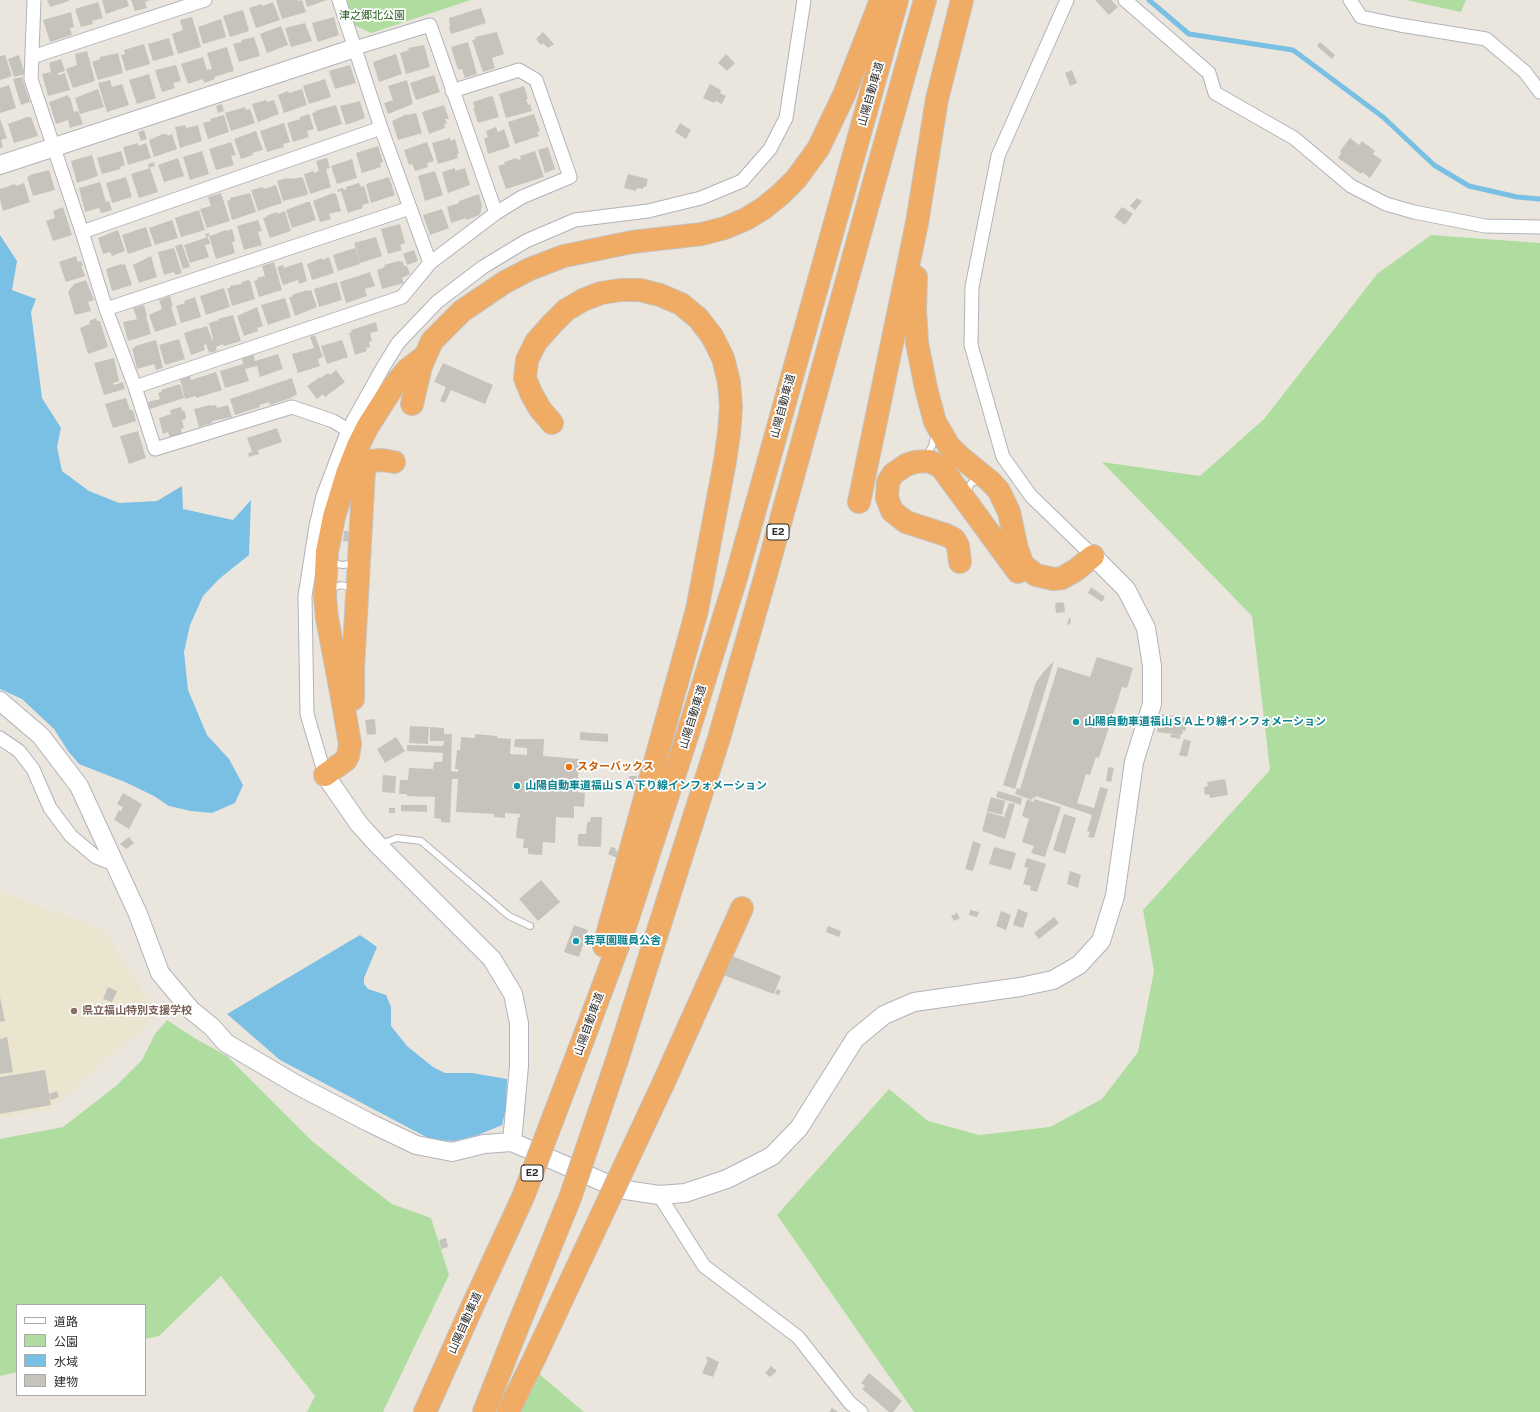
<!DOCTYPE html>
<html>
<head>
<meta charset="utf-8">
<style>
	body { margin:0 }
	#map { position:relative; width:1540px; height:1412px; overflow:hidden; background:#ebe6dd; font-family:"Public Sans","Noto Sans JP",sans-serif }
	canvas { display:block }
	.legend { position:absolute; left:16px; top:1304px; width:130px; height:92px; box-sizing:border-box; background:#fff; border:1px solid #aaa; margin:0; padding:5px 7px; list-style:none; font-size:12px; color:#2a2a2a }
	.legend li { display:flex; align-items:center; gap:8px; height:20px }
	.legend b { width:20px; border:1px solid #aaa }
</style>
</head>
<body>
<div id="map">
<canvas width="1540" height="1412"></canvas>
<ul class="legend">
<li><b style="height:5px;background:#fff"></b>道路</li>
<li><b style="height:11px;background:#afdd9f"></b>公園</li>
<li><b style="height:11px;background:#7abfe4"></b>水域</li>
<li><b style="height:11px;background:#c6c3bd"></b>建物</li>
</ul>
</div>
<script>
const g = document.querySelector('canvas').getContext('2d');
g.lineJoin = 'round';
function fill(path, color) { g.fillStyle = color; g.fill(path, 'evenodd'); }
const shape = rows => new Path2D(rows.map(r => 'M' + r).join(''));
function trace(path, color, width, dash) { g.strokeStyle = color; g.lineWidth = width; g.lineCap = dash ? 'butt' : 'round'; g.setLineDash(dash || []); g.stroke(path); }
function label(font, color, halo, rows, align = 'center') {
  g.font = font + ' "Public Sans","Noto Sans JP",sans-serif'; g.lineWidth = 3.5; g.setLineDash([]); g.textBaseline = 'middle'; g.strokeStyle = halo; g.fillStyle = color; for (const [text, x, y, turn = 0] of rows) {
    g.save(); g.translate(x, y); g.rotate((+turn || 0) * Math.PI / 180); g.textAlign = isNaN(turn) ? turn : align; if (halo) g.strokeText(text, 0, 0); g.fillText(text, 0, 0); g.restore();
  }
}
const education = shape([
	[0,892,96,927,110,940,148,1000,149,1022,49,1110,0,1118]
]);
const green = shape([
	[347,0,471,0,371,33,354,25],
	[1406,0,1466,0,1461,12],
	[1431,235,1540,243,1540,1412,914,1412,777,1215,889,1089,928,1121,979,1135,1050,1127,1102,1099,1138,1052,1154,971,1143,910,1270,770,1252,616,1102,462,1200,476,1264,419,1377,274],
	[167,1020,196,1039,227,1056,311,1140,358,1178,392,1204,431,1218,449,1275,383,1412,307,1412,315,1396,221,1276,159,1336,145,1339,145,1305,17,1305,17,1372,0,1376,0,1139,63,1127,116,1086,142,1060,155,1034],
	[538,1373,584,1412,520,1412]
]);
const water = shape([
	[0,235,17,261,12,290,36,299,31,312,42,398,61,428,57,447,62,471,89,491,119,503,157,501,182,486,183,509,233,520,251,500,249,555,219,579,203,596,190,625,184,652,188,690,207,735,229,759,243,785,235,803,212,813,191,811,169,806,154,796,125,782,79,764,68,751,54,729,22,699,0,689],
	[360,935,377,947,364,978,364,984,368,989,386,995,391,1007,391,1026,407,1046,433,1067,445,1073,472,1073,507,1079,506,1108,502,1125,478,1135,454,1141,432,1140,280,1060,227,1014]
]);
const stream = shape([
	[1149,0,1189,34,1293,50,1383,117,1434,165,1469,186,1517,197,1540,199]
]);
const building = shape([
	[47,0,69,0,69,1,50,7],
	[102,0,127,0,129,6,106,14],
	[131,0,151,0,145,2,147,8,135,11],
	[276,0,297,0,298,1,302,0,306,12,282,19],
	[305,0,327,0,307,7],
	[1095,0,1111,0,1118,7,1109,15],
	[98,2,103,18,92,21,93,24,81,27,75,9],
	[273,2,280,20,256,28,249,8,261,4,262,6],
	[481,8,486,23,451,34,449,27,450,27,449,18],
	[243,10,249,31,230,37,223,16],
	[71,12,74,27,70,28,72,35,50,42,43,20],
	[192,17,201,47,178,54,172,34,183,30,180,20],
	[334,17,339,35,318,42,312,23],
	[221,19,226,37,203,44,198,27],
	[305,23,312,41,291,47,285,28],
	[281,26,288,45,267,53,260,34],
	[497,32,504,54,492,58,495,68,483,72,472,40,476,39,475,37],
	[543,32,554,44,548,48,543,43,541,45,536,39],
	[254,37,260,56,239,62,233,44,242,42,241,40],
	[169,38,174,55,153,61,148,44],
	[468,42,477,74,465,78,462,69,458,70,451,47],
	[1320,42,1335,55,1332,59,1317,46],
	[144,44,150,64,126,71,121,55,125,54,124,50],
	[424,45,430,67,406,74,400,53,409,50,408,48],
	[227,47,234,71,214,77,215,79,204,83,203,79,188,84,181,64,203,57,207,70,212,69,207,53],
	[87,51,95,81,73,88,66,69,77,65,75,54],
	[118,53,123,73,98,80,92,62,100,59,100,57],
	[396,54,402,74,379,82,373,62],
	[726,54,735,63,727,71,718,63],
	[5,55,12,76,0,80,0,56],
	[19,55,25,74,14,77,8,59],
	[61,59,65,71,58,73,58,75,65,73,70,90,48,96,42,74,51,72,49,63],
	[176,65,181,81,173,83,175,88,162,92,155,70],
	[350,65,356,83,335,89,329,71],
	[1072,70,1077,83,1070,86,1065,73],
	[149,74,156,98,137,104,129,80],
	[434,75,440,92,416,100,410,83],
	[22,77,30,102,21,105,13,79],
	[325,79,331,97,309,104,303,86],
	[110,80,112,87,122,84,129,105,107,112,98,83],
	[407,80,413,104,388,114,384,103,393,100,388,86],
	[710,84,721,90,720,93,726,96,722,104,716,101,714,103,703,98],
	[9,85,16,108,0,113,0,88],
	[524,86,528,99,526,99,528,105,530,104,532,111,506,118,499,94],
	[98,89,104,107,80,114,75,98],
	[302,89,307,105,284,113,278,95,288,91,289,93],
	[68,95,69,98,70,97,74,112,78,111,83,124,70,128,68,120,56,124,49,102],
	[491,96,493,97,499,117,478,123,473,108,475,108,473,102],
	[266,100,267,102,274,100,279,114,258,122,252,104],
	[360,101,365,118,346,125,340,106],
	[222,104,224,111,218,113,216,106],
	[336,105,342,124,318,132,312,113,316,112,315,111],
	[444,105,449,119,445,119,447,123,444,124,445,128,429,134,422,112],
	[245,107,246,110,250,109,255,123,231,131,225,113],
	[416,113,422,133,398,140,392,121,407,114,407,115],
	[309,114,314,129,307,131,309,137,293,142,287,123,300,119,300,117],
	[534,114,540,131,537,132,539,136,515,144,508,122],
	[224,115,229,132,208,139,203,123,211,121,210,119],
	[27,117,31,117,38,136,14,143,8,124],
	[0,119,7,138,1,140,3,147,0,148],
	[284,123,290,142,283,144,284,147,267,152,260,131],
	[680,123,691,130,686,139,675,132],
	[185,125,186,128,198,125,202,141,180,148,175,127],
	[496,127,498,132,504,129,510,147,488,154,484,139,488,137,486,131],
	[144,130,147,139,141,141,138,132],
	[256,131,263,150,252,153,253,155,241,159,234,139],
	[163,134,167,134,168,136,172,134,177,149,154,157,149,140],
	[450,138,451,141,455,139,459,153,457,154,458,158,438,164,432,143],
	[1350,138,1359,145,1362,141,1375,151,1373,154,1382,160,1370,178,1362,172,1361,174,1338,158,1341,153,1340,151],
	[231,142,236,155,231,156,234,165,216,170,209,149],
	[427,142,434,161,427,163,428,167,415,171,412,164,409,165,404,150],
	[138,143,139,146,146,143,151,158,128,165,123,147],
	[378,146,383,162,380,163,381,167,362,173,356,153],
	[548,147,555,169,545,173,538,150],
	[121,151,125,165,120,167,121,169,102,174,97,158],
	[202,151,209,174,190,180,183,157],
	[535,151,544,177,506,189,498,166,505,164,504,162,517,158,517,160,521,159,520,156],
	[92,155,98,176,77,183,71,161],
	[178,158,184,176,164,182,158,165],
	[327,158,330,168,326,169,331,187,310,194,304,174,314,171,314,173,319,171,316,161],
	[352,159,357,178,337,184,331,166],
	[154,162,155,166,149,168,148,164],
	[150,168,158,192,139,198,131,174],
	[455,168,455,171,465,168,470,185,448,193,442,172],
	[49,170,55,190,33,196,27,177,30,176,30,175],
	[435,171,443,195,425,201,418,176],
	[628,174,648,179,646,187,643,187,643,189,637,188,636,191,624,188],
	[126,177,132,197,112,203,106,183],
	[301,177,303,178,308,193,307,195,283,201,277,181,287,178,287,179,293,178,293,179],
	[389,177,395,195,371,203,366,184],
	[100,182,106,202,109,201,112,210,101,213,99,208,85,212,79,188],
	[24,183,30,202,3,211,0,200,0,189,15,184,16,186],
	[359,183,361,187,364,186,369,203,362,205,363,208,348,213,341,191,338,192,337,190,343,188,344,190,347,189,346,187],
	[276,185,282,203,258,211,251,190,263,187,264,189],
	[221,193,230,221,207,228,200,209,211,206,208,197],
	[250,193,256,212,232,220,227,201,230,200,230,198],
	[333,193,336,194,341,211,329,214,331,219,320,222,313,201],
	[479,194,482,206,480,215,466,220,466,218,451,223,447,207,459,203,459,201],
	[1137,198,1142,201,1135,210,1130,206],
	[307,202,310,202,316,220,292,228,286,210],
	[63,207,72,235,53,241,46,221,55,218,53,211],
	[1122,207,1133,214,1125,225,1114,217],
	[442,209,449,228,430,235,423,215],
	[199,210,205,230,181,237,175,218],
	[285,211,291,231,270,238,263,218,267,217,266,216,277,212,277,214],
	[172,220,178,238,155,245,149,228],
	[258,220,262,231,258,232,262,245,244,250,237,226],
	[400,224,405,243,400,245,402,250,388,254,381,229],
	[146,227,152,246,128,254,122,235],
	[232,229,235,241,232,242,235,253,216,259,209,236,206,237,205,234,209,233,210,236,226,230,226,231],
	[118,230,125,251,112,256,110,252,103,254,98,238],
	[208,237,210,244,205,245,209,257,190,263,184,245],
	[376,237,382,256,360,263,354,243],
	[182,244,190,267,183,269,175,246],
	[174,248,182,273,175,275,174,272,164,275,158,252],
	[355,248,360,264,338,271,333,255],
	[414,250,418,261,407,265,403,254],
	[76,256,78,262,81,261,83,265,81,266,85,276,66,282,59,262],
	[151,256,157,277,139,283,133,265],
	[329,257,334,273,312,280,307,264,322,258,322,260],
	[399,261,400,262,403,261,404,266,407,266,410,274,402,278,404,283,382,289,377,270,385,267,384,265],
	[274,262,282,290,259,297,254,281,258,280,257,278,265,276,262,266],
	[302,262,307,281,299,284,298,280,283,285,277,267,283,265,284,268],
	[121,264,122,265,125,264,132,285,112,291,106,269],
	[370,272,375,286,365,289,367,296,346,303,340,282],
	[86,280,94,300,88,302,91,311,75,315,68,292,74,284],
	[248,280,250,281,255,299,232,306,227,288,230,288,230,286,242,284,242,282],
	[337,282,342,300,319,307,314,289],
	[224,288,230,307,206,315,200,296],
	[307,290,307,291,311,290,317,307,295,316,289,297,292,297,292,295],
	[170,296,173,306,171,307,177,325,155,332,149,315,162,309,159,300],
	[195,297,201,317,181,323,176,306,185,303,184,301],
	[285,298,291,317,268,325,261,305],
	[144,305,147,316,146,316,151,334,128,341,123,322,137,319,133,308],
	[257,307,263,326,257,328,258,331,244,336,237,316],
	[233,315,241,341,224,346,223,344,216,347,217,351,209,353,206,344,204,345,205,350,191,355,184,333,199,328,199,329,207,326,212,340,213,339,209,323,219,320,218,319],
	[96,318,97,321,100,321,108,347,88,354,80,328,90,324,89,321],
	[376,322,378,331,370,333,372,341,369,342,370,347,366,348,367,351,355,355,349,333,352,332,351,330],
	[315,335,323,357,318,359,320,366,298,373,292,354,314,348,310,337],
	[179,339,185,359,165,365,159,345],
	[156,340,163,368,156,370,154,364,137,369,132,348,135,348,135,346],
	[342,340,348,357,327,364,321,346],
	[278,354,283,369,260,377,257,366,245,369,249,381,225,388,220,371,243,364,242,358,254,355,255,361],
	[114,358,119,381,113,383,114,385,123,382,125,389,104,395,94,363],
	[443,363,493,385,485,404,451,390,445,403,440,401,446,387,434,382],
	[336,370,345,382,325,397,323,394,317,399,307,386,320,377,321,378,328,373,330,375],
	[216,372,222,390,196,398,196,396,185,399,180,379,190,376,191,380],
	[292,378,297,394,291,398,270,405,269,402,259,405,260,407,235,415,230,399],
	[180,384,184,398,150,409,148,402,160,399,158,393,162,392,161,390],
	[126,398,130,410,133,410,136,421,113,428,105,404],
	[210,405,210,406,216,405,217,408,228,405,232,417,212,421,212,423,199,427,194,409],
	[181,407,182,411,184,410,186,416,186,419,182,420,184,428,181,429,182,434,170,438,168,432,163,434,159,418,171,414,170,410],
	[277,428,282,442,258,450,259,454,249,457,248,453,252,452,247,438],
	[138,431,146,458,129,464,120,436],
	[344,531,352,531,351,542,343,541],
	[1091,587,1105,597,1102,602,1088,593],
	[1058,602,1064,603,1065,612,1056,613,1055,604],
	[1069,618,1071,619,1070,625,1067,624],
	[1097,657,1133,668,1127,688,1122,687,1099,758,1096,757,1090,775,1086,774,1077,803,1094,808,1100,787,1108,789,1094,838,1088,837,1090,832,1087,831,1092,815,1036,796,1035,798,1033,797,1032,800,1015,794,1017,788,1020,789,1058,667,1090,677],
	[1054,661,1015,789,1003,785,1036,682,1045,670],
	[1159,714,1185,717,1184,725,1186,725,1186,731,1183,730,1182,735,1157,732],
	[375,719,376,734,367,735,365,720],
	[410,726,429,727,428,744,409,743],
	[430,727,444,728,444,734,452,734,451,771,458,772,458,769,455,769,457,750,460,750,461,737,475,738,475,734,497,736,497,738,511,739,510,754,527,755,527,748,514,747,515,739,544,739,543,756,579,759,577,792,585,793,584,807,574,806,574,818,556,817,555,843,543,842,542,855,528,854,528,848,523,848,524,839,516,838,518,817,520,817,520,814,505,813,505,818,494,817,494,814,456,812,458,779,452,779,450,823,441,822,441,819,434,818,435,797,407,796,407,794,399,794,400,780,408,780,409,768,433,769,434,762,442,762,443,753,407,751,407,745,443,746,444,741,430,741],
	[580,732,608,734,608,742,580,740],
	[1171,734,1180,735,1180,739,1170,737],
	[396,737,405,751,385,763,377,749],
	[1184,739,1191,741,1187,757,1179,755],
	[1108,767,1114,768,1111,782,1106,781],
	[383,775,396,776,395,793,382,792],
	[629,776,637,776,637,785,629,784],
	[1225,779,1228,795,1210,798,1209,794,1205,795,1204,787,1208,786,1207,782],
	[998,791,1022,798,1021,805,996,797],
	[123,793,142,804,129,829,114,820,119,810,121,811,123,807,117,804],
	[991,797,1005,801,1002,815,987,811],
	[1027,799,1034,802,1034,799,1061,807,1045,857,1031,853,1034,846,1022,842,1029,819,1022,816],
	[1009,803,1015,804,1005,839,982,831,987,812,1004,817],
	[401,805,427,805,427,812,401,811],
	[389,808,395,808,395,813,389,813],
	[1064,814,1076,818,1065,854,1053,850],
	[591,817,602,817,601,847,578,846,578,834,586,834,587,822,590,822],
	[129,837,134,843,126,849,120,844],
	[973,841,981,844,973,871,965,869],
	[611,847,616,848,615,850,619,852,617,858,608,854],
	[994,847,1016,853,1011,870,989,864],
	[1027,858,1046,864,1037,892,1030,890,1031,886,1023,884,1028,868,1024,867],
	[1070,871,1081,875,1078,888,1067,884],
	[541,880,560,902,538,921,519,899],
	[1018,909,1028,913,1023,928,1013,925],
	[970,910,979,912,977,917,969,915],
	[1001,911,1011,915,1006,930,996,926],
	[957,913,960,918,954,921,951,916],
	[1054,917,1059,923,1039,939,1034,933],
	[574,925,588,930,579,957,564,952],
	[828,926,841,931,839,937,826,932],
	[730,955,781,976,774,994,723,975],
	[108,987,117,991,112,1002,103,999],
	[777,989,781,991,779,995,775,994],
	[0,997,5,1021,0,1022],
	[7,1037,13,1072,0,1074,0,1039],
	[45,1070,51,1105,0,1114,0,1077],
	[57,1091,59,1097,51,1100,49,1094],
	[446,1238,448,1247,441,1249,439,1240],
	[707,1356,719,1362,713,1377,702,1373,708,1360,706,1359],
	[771,1366,777,1371,770,1377,765,1373],
	[869,1373,902,1401,893,1412,889,1412,862,1389,865,1386,861,1383],
	[832,1408,838,1412,829,1412]
]);
const lane = shape([
	[926,456,932,446,935,434],
	[967,493,971,483,980,480],
	[332,559,337,564,343,565,349,564,354,561],
	[330,591,335,587,341,585,348,587,353,591],
	[381,844,397,838,421,841,509,916,530,926]
]);
const street = shape([
	[34,0,31,79,82,232,106,309,135,387,155,449,292,407,333,421,348,430],
	[1067,0,998,156,972,287,971,345,1003,457,1031,496,1093,556],
	[1125,0,1209,73,1215,93,1294,138,1351,186,1386,204,1414,212,1485,226,1540,227],
	[1350,0,1361,17,1400,25,1486,39,1525,72,1540,92],
	[355,48,430,25,496,213,430,263],
	[32,57,205,0],
	[452,91,519,70,536,80,570,177,522,197,496,213],
	[82,232,381,128],
	[106,309,410,208],
	[135,387,402,297,430,263,381,128,339,0],
	[0,738,19,751,33,769,50,808,71,836,96,857,116,865],
	[325,775,307,714,305,596,316,526,323,496,348,430,382,369,398,343,437,302,483,267,526,241,575,220,648,211,701,198,742,181,770,149,786,118,804,0],
	[659,1195,704,1266,798,1337,850,1403,861,1412]
]);
const secondary = shape([
	[0,165,355,48],
	[0,701,41,736,79,786,138,914,160,973,191,1010,212,1027,226,1043,299,1086,368,1122,416,1145,452,1152,484,1144,512,1142,619,1189,659,1195,685,1193,727,1179,772,1156,799,1128,855,1039,884,1015,914,1002,1020,987,1053,980,1079,965,1101,941,1115,896,1134,762,1152,704,1152,666,1146,628,1126,589,1093,556],
	[325,775,359,824,378,845,492,959,513,994,519,1023,519,1066,512,1142]
]);
const highway = shape([
	[916,277,915,310,917,343,926,388,935,422,949,446,959,456,991,482,999,491,1009,512,1017,549,1023,565,1036,575,1053,579,1062,578,1076,570,1093,556],
	[412,404,421,366,432,341,462,311,505,282,530,269,564,256,632,242,702,234,725,228,746,219,764,208,781,194,796,179,818,149,844,95,881,0],
	[552,423,540,409,531,393,525,378,527,360,536,342,552,324,566,310,583,300,601,293,621,290,640,290,660,295,681,304,698,318,712,336,723,358,729,382,731,406,729,433,725,461,697,610,604,946],
	[859,502,917,223,937,99,962,0],
	[960,562,958,546,954,539,946,535,906,522,892,511,887,498,888,482,893,474,906,465,915,462,929,461,941,467,1018,572],
	[353,699,353,668,364,470,367,465,371,461,382,460,394,462],
	[325,775,346,760,348,756,350,744,341,692,327,618,325,597,327,552,334,517,347,474,358,446,368,426,393,387,407,370,425,356],
	[584,1037,624,930,689,730,736,578,897,0],
	[617,1060,719,738,763,585,870,197,925,0],
	[663,1084,742,908],
	[425,1412,473,1305],
	[484,1412,516,1331],
	[508,1412,535,1357]
]);
const highwayBridge = shape([
	[473,1305,523,1197,584,1037],
	[516,1331,570,1198,617,1060],
	[535,1357,663,1084]
]);
const markers = [
	[1076,722,4,"#0f9aa8"],
	[569,767,4,"#e8710a"],
	[517,786,4,"#0f9aa8"],
	[576,941,4,"#0f9aa8"],
	[74,1011,4,"#8d6e63"]
];
const shields = [
	[778,532,22],
	[532,1173,22]
];
const shieldNames = [
	["E2",778,532],
	["E2",532,1173]
];
const parkNames = [
	["津之郷北公園",372,16]
];
const streetNames = [
	["山陽自動車道",871,94,-74],
	["山陽自動車道",783,406,-75],
	["山陽自動車道",693,717,-73],
	["山陽自動車道",589,1024,-70],
	["山陽自動車道",465,1323,-66]
];
const cultureNames = [
	["山陽自動車道福山ＳＡ上り線インフォメーション",1084,722],
	["山陽自動車道福山ＳＡ下り線インフォメーション",525,786],
	["若草園職員公舎",584,941]
];
const foodNames = [
	["スターバックス",577,767]
];
const educationNames = [
	["県立福山特別支援学校",82,1011]
];
fill(education, '#ebe4ce');
fill(green, '#afdd9f');
fill(water, '#7abfe4');
trace(stream, '#7abfe4', 5);
fill(building, '#c6c3bd');
trace(lane, '#b1b2bc', 8);
trace(street, '#b1b2bc', 15);
trace(secondary, '#b1b2bc', 20);
trace(highway, '#c3c3c3', 24);
trace(lane, '#fff', 6);
trace(street, '#fff', 13);
trace(secondary, '#fff', 18);
trace(highway, '#f0ac64', 22);
trace(highwayBridge, '#c3c3c3', 24, []);
trace(highwayBridge, '#f0ac64', 22);
for (const [x, y, r, color] of markers) { const dot = new Path2D(); dot.arc(x, y, r, 0, 2 * Math.PI); g.fillStyle = color; g.fill(dot); trace(dot, '#fff', 1.5); }
for (const [x, y, w] of shields) { const box = new Path2D(); box.roundRect(x - w / 2, y - 8, w, 16, 3); g.fillStyle = '#fff'; g.fill(box); trace(box, '#2a2a2a', 1); }
label('bold 10px', '#2a2a2a', null, shieldNames);
label('11px', '#286120', '#fff', parkNames);
label('11px', '#2a2a2a', '#fff', streetNames);
label('bold 11px', '#0d838f', '#fff', cultureNames, 'left');
label('bold 11px', '#c56008', '#fff', foodNames, 'left');
label('bold 11px', '#785e54', '#fff', educationNames, 'left');
</script>
</body>
</html>
